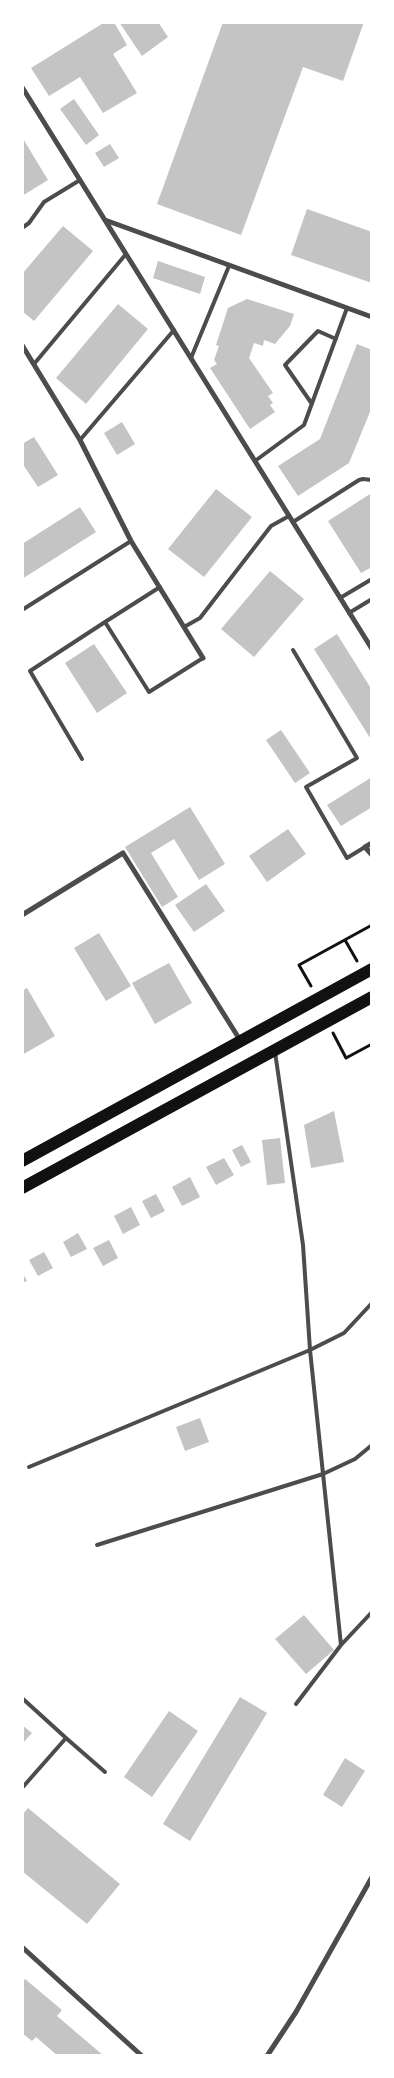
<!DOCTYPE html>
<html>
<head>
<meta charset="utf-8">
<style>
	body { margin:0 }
	#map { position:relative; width:394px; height:2078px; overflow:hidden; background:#fff; font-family:"Noto Sans",sans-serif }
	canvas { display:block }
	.frame { position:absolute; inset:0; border:24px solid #fff; pointer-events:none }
</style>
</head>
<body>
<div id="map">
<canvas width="394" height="2078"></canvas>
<div class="frame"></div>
</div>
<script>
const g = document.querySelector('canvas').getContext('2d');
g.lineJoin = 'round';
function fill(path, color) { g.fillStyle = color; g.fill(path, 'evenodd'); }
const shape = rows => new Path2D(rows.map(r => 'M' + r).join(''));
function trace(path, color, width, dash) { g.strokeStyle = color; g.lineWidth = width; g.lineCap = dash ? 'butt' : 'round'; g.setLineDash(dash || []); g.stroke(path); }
const building = shape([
	[105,22,114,22,127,45,113,54,137,93,103,113,80,77,49,96,31,68],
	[119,22,158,22,168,37,142,56],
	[223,22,364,22,343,81,303,67,241,235,157,204],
	[74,99,99,135,86,145,60,109],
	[22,137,48,180,22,196],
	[110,144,119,158,104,167,95,153],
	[307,209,372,232,372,283,291,255],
	[63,226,93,251,34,321,22,311,22,274],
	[158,261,205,277,200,294,153,278],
	[247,299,294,314,290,326,275,344,264,340,263,346,254,343,249,358,273,393,268,396,273,403,270,405,275,412,250,429,210,368,217,364,214,360,219,346,216,345,228,308],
	[118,304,148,329,86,404,56,378],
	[357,344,372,350,372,407,349,463,298,496,278,466,320,439],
	[122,422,135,444,117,455,104,433],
	[34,437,58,475,38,487,22,463,22,444],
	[216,489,252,517,204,577,168,549],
	[370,494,372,567,361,573,328,521],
	[80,507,96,532,22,579,22,544],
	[270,571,304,599,254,657,221,629],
	[337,634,372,690,372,741,314,649],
	[94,644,127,693,97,713,65,663],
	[281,730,310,773,295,783,266,740],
	[372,777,372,807,341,826,327,805],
	[190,807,225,864,199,880,174,839,151,853,178,897,162,907,125,847],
	[288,829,306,854,267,882,249,856],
	[206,884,225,911,194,932,175,905],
	[99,933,131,986,106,1001,74,948],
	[169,963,192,1003,155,1024,132,983],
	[27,988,55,1036,22,1055,22,991],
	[334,1111,344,1162,311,1168,304,1125],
	[280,1138,285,1183,267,1185,262,1140],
	[242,1145,251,1162,241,1167,232,1150],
	[224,1158,234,1175,216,1185,206,1167],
	[190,1177,200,1197,182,1206,172,1187],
	[156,1194,165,1211,151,1218,142,1201],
	[131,1207,140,1225,123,1234,114,1216],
	[78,1233,87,1249,71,1257,63,1242],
	[109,1240,118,1258,103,1266,93,1248],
	[44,1252,53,1268,38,1276,29,1260],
	[22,1272,27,1281,22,1283],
	[200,1418,209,1442,185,1451,176,1427],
	[304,1615,334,1650,306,1674,275,1639],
	[240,1697,267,1713,190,1841,163,1824],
	[169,1711,198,1731,152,1797,124,1777],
	[22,1725,32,1733,22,1744],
	[345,1758,365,1771,342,1807,323,1795],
	[28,1808,120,1884,87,1924,22,1871,22,1815],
	[25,1979,62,2010,57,2016,104,2056,58,2056,36,2037,32,2041,22,2033,22,1982]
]);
const path = shape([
	[345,940,357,961],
	[311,986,299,965,372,925],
	[333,1033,346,1058,372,1044]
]);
const service = shape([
	[22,228,29,223,44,202,80,180],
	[191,358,229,266],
	[34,364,126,254],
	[312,404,285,365,318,331,336,339],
	[80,440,174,330],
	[255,461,304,425,347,308],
	[293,522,359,480,363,479,372,480],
	[160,587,105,622,149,692,203,658],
	[340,598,372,579],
	[22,610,131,541],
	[349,613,372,599],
	[184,627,200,618,271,526,289,516],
	[293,650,357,758,306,787,347,858,365,847],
	[82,759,30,671,105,622],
	[275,1052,303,1245,310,1350,341,1645],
	[29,1467,310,1350,344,1333,372,1303],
	[97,1545,323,1474,355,1459,372,1445],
	[22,1698,66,1738,22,1788],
	[296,1704,341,1645,372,1612],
	[66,1738,105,1772]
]);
const minor = shape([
	[22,87,372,649],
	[105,220,372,317],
	[22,345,80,440,131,541,203,658],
	[372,843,365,847,372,855],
	[22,915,123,853,240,1040],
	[22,1947,142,2056],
	[267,2056,296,2012,372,1877]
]);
const primary = shape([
	[22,1161,372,969],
	[22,1188,372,997]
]);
fill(building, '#c4c4c4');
trace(path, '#111', 3);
trace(service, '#4c4c4c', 4);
trace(minor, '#4c4c4c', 5);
trace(primary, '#111', 12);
</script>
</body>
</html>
